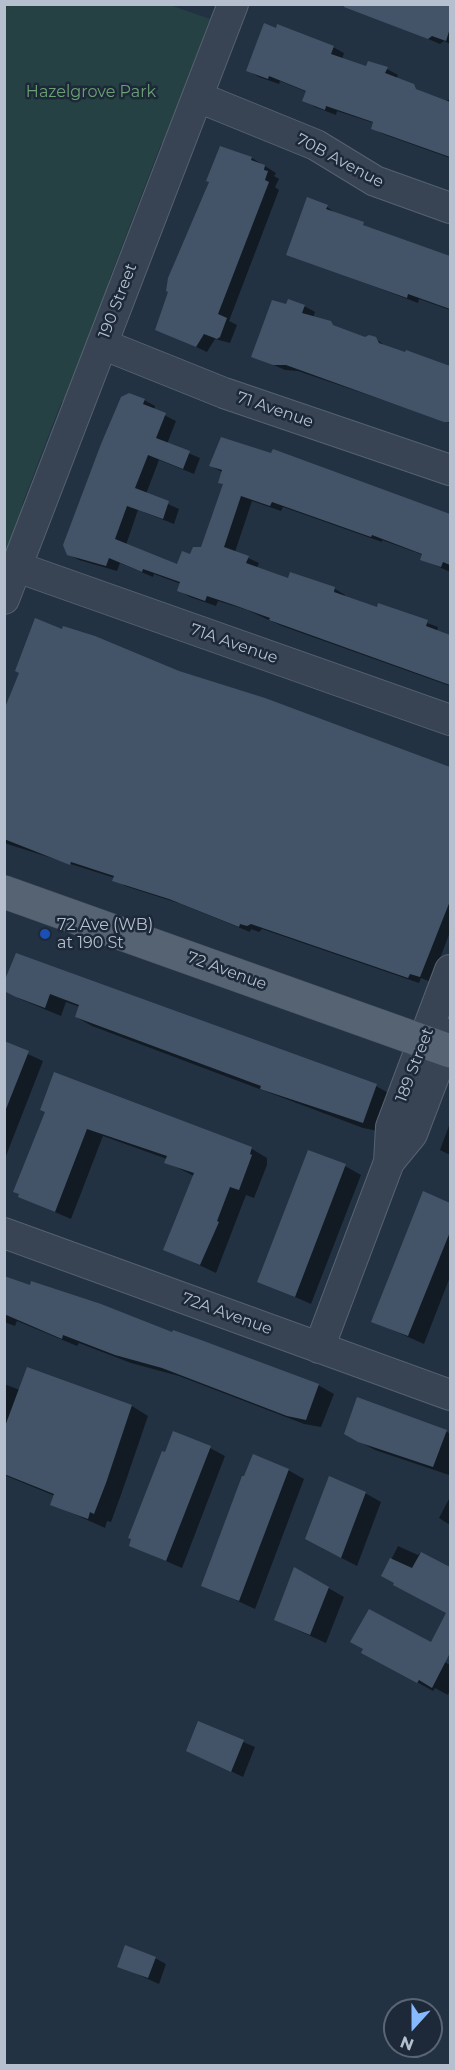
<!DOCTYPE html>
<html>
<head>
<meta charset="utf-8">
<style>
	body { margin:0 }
	#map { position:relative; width:455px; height:2070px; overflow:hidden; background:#233243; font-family:Montserrat,sans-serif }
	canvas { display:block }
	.frame { position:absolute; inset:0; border:6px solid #b5bfcd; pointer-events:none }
	.north { position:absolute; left:383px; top:1998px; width:60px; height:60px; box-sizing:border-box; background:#1d2938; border:2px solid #5a6574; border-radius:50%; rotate:201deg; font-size:16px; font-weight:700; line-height:24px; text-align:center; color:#b5bfcd }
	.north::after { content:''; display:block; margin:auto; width:21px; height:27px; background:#87b9ff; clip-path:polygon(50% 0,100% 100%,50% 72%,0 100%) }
</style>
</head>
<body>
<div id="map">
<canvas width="455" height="2070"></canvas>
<div class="frame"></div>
<div class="north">N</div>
</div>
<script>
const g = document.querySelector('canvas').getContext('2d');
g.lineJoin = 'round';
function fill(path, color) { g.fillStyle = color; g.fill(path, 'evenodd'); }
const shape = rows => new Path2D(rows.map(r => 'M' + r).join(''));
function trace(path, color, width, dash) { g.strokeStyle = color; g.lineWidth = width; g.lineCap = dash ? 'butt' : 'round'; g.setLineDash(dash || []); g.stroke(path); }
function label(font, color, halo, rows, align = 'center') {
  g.font = font + ' Montserrat,sans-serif'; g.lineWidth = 5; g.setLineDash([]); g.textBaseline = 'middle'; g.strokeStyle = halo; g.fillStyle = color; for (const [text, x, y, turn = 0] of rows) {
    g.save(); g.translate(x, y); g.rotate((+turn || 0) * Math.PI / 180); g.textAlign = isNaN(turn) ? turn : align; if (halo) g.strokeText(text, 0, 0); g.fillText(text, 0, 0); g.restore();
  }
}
const green = shape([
	[5,5,170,5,210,19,204,35,207,43,169,138,161,144,109,280,111,290,71,394,61,403,22,505,24,512,5,568]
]);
const shadow = shape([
	[345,4,450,4,450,44,444,41,440,44],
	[333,47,344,53,342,59,367,68,387,69,398,75,396,79,426,94,446,101,450,99,450,158,383,134,372,128,374,123,337,111,336,115,315,107,304,100,307,92,280,81,279,84,259,77,248,71],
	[221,148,252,158,276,173,274,176,279,179,275,187,279,190,229,321,237,325,230,343,215,339,207,352,157,329],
	[327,207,338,215,375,230,450,257,450,310,419,299,418,303,288,254],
	[287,306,304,306,315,312,313,318,365,339,376,339,388,348,406,354,407,351,450,368,450,423,298,371,285,370,253,356],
	[144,400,155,406,154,410,176,421,167,444,200,458,194,474,159,460,146,494,179,509,174,524,138,510,126,545,178,566,202,549,224,485,222,472,211,466,272,455,274,451,450,515,450,572,422,559,423,555,382,540,382,542,283,507,281,511,252,501,235,552,259,563,257,568,289,580,315,581,335,589,345,595,345,597,378,609,379,605,438,627,437,631,450,636,450,686,282,626,247,610,218,601,216,606,190,597,179,591,181,584,154,574,153,577,120,563,117,571,79,560,68,554],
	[179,672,264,700,450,768,450,932,431,982,421,978,419,983,262,929,259,932,251,929,250,932,181,904,125,886,115,878,4,843,4,714],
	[17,955,376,1086,392,1095,378,1131,363,1128,92,1026,76,1017,80,1007,66,1002,61,1016,20,999,5,990],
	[4,1043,43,1061,4,1161],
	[47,1112,166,1115,252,1149,267,1158,267,1165,254,1198,246,1195,216,1273,165,1249,194,1176,166,1162,167,1159,103,1136,71,1219,20,1197],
	[450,1123,450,1155,440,1150],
	[345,1166,361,1175,311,1304,259,1281],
	[423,1193,450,1204,450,1277,424,1344,372,1321],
	[4,1278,318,1385,334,1394,321,1427,304,1424,179,1376,131,1363,79,1343,77,1346,17,1321,15,1326,4,1322],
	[28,1369,132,1406,148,1416,122,1492,111,1522,107,1521,105,1528,52,1504,55,1496,4,1475,4,1384,20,1390],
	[446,1431,450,1434,449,1475,375,1450,345,1434],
	[210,1448,225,1456,182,1568,131,1546],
	[288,1470,304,1479,255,1609,203,1585],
	[365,1493,381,1502,357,1566,322,1548],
	[450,1497,450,1525,439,1518],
	[398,1546,418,1555,420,1553,450,1569,450,1637,439,1630,447,1613,383,1576],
	[295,1569,344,1597,326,1643,275,1620],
	[406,1641,450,1665,450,1690,448,1695,435,1688,433,1691,379,1661],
	[199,1723,255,1747,243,1777,199,1756],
	[155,1958,166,1964,159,1984,119,1966]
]);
const building = shape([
	[345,4,450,4,450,28,446,41,432,36,428,39,344,7],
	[264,23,276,28,277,24,334,46,331,54,366,66,368,61,388,67,385,73,414,84,416,89,450,102,450,157,371,129,373,122,326,106,325,110,302,101,306,91,269,76,268,79,246,71],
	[220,146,252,157,251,160,265,165,264,170,268,171,265,180,269,182,218,314,227,318,220,337,217,339,204,334,196,347,155,330,168,292,166,291,168,278,209,182,206,181],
	[307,197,328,205,326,209,364,222,363,225,450,256,450,309,408,294,407,298,286,255],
	[288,299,305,305,302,313,331,321,333,325,365,337,369,335,376,337,379,343,405,352,406,350,450,366,450,422,444,422,286,365,273,365,251,357,272,300,286,304],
	[129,393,145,399,143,404,166,413,156,438,190,451,183,469,148,455,135,488,169,501,163,519,127,506,115,539,177,564,182,551,190,554,193,547,201,547,223,484,218,483,222,470,209,466,221,437,271,453,273,449,450,514,450,565,443,562,441,567,420,560,422,554,372,535,371,537,272,502,270,506,241,496,224,547,249,556,246,563,288,578,290,572,335,587,334,592,377,607,378,603,428,620,426,626,450,635,450,685,269,620,270,618,234,605,207,596,205,601,177,591,180,582,143,569,142,572,109,558,106,566,67,555,63,545,101,444,121,397],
	[35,618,62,629,63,626,95,636,179,671,265,698,450,767,450,901,420,977,410,974,408,978,251,924,247,926,240,924,239,927,169,899,112,881,114,876,71,862,70,865,4,839,4,710,19,673,15,671],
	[16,953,377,1084,363,1123,260,1089,261,1086,75,1017,79,1005,50,994,45,1008,16,997,4,991,4,982],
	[4,1041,29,1051,6,1109,4,1109],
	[54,1072,252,1147,250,1154,252,1155,239,1190,230,1187,217,1221,219,1222,200,1265,163,1250,194,1173,164,1163,167,1156,87,1129,55,1212,18,1197,19,1194,13,1192,45,1112,40,1110],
	[308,1150,346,1164,295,1297,257,1282],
	[423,1191,450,1203,450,1232,408,1336,371,1322],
	[4,1276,30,1285,31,1281,101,1304,172,1332,173,1330,201,1340,319,1384,306,1420,287,1416,162,1368,115,1355,63,1335,62,1339,4,1314],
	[27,1367,132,1405,106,1483,94,1514,90,1512,88,1519,50,1505,54,1494,4,1474,4,1429],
	[357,1397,447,1430,433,1467,358,1442,344,1434],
	[173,1431,211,1446,166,1561,129,1546,131,1539,128,1538,162,1451,165,1452],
	[253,1454,289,1469,239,1601,201,1586,242,1476,244,1476],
	[329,1476,366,1492,341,1558,305,1539],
	[421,1552,450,1567,450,1653,432,1688,419,1680,417,1683,361,1653,363,1649,350,1642,369,1609,431,1642,446,1613,393,1585,394,1583,381,1576,390,1558,412,1568],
	[294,1567,329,1587,310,1635,274,1620],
	[198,1721,244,1740,231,1772,186,1751],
	[125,1945,156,1957,148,1978,117,1967]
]);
const minor = shape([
	[198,97,316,145,375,181,450,208],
	[102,344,224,393,450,470],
	[17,567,450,720],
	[4,599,233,4],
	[389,1162,412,1134,450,1034],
	[4,1233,450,1395],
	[319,1348,389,1162,391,1127,450,970]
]);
const major = shape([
	[4,892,450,1051]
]);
const markers = [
	[45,934,6,"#1a4fb4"]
];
const parkNames = [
	["Hazelgrove Park",91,92]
];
const streetNames = [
	["70B Avenue",340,161,28],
	["190 Street",118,301,-69],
	["71 Avenue",275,410,19],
	["71A Avenue",234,644,19],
	["72 Avenue",227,971,20],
	["189 Street",415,1065,-69],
	["72A Avenue",227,1314,20]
];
const poiNames = [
	["72 Ave (WB)",57,925],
	["at 190 St",57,943]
];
fill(green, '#254144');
fill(shadow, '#0007');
fill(building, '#445468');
trace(minor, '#566270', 32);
trace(major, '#424d5c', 34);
trace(minor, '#384453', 30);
trace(major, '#566373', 33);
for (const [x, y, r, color] of markers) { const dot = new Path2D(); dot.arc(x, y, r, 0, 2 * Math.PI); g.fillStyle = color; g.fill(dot); trace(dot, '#1d2938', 2); }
label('16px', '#6aa074', '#1d2938', parkNames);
label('16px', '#b5bfcd', '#1d2938', streetNames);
label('16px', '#b5bfcd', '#1d2938', poiNames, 'left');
</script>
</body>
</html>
